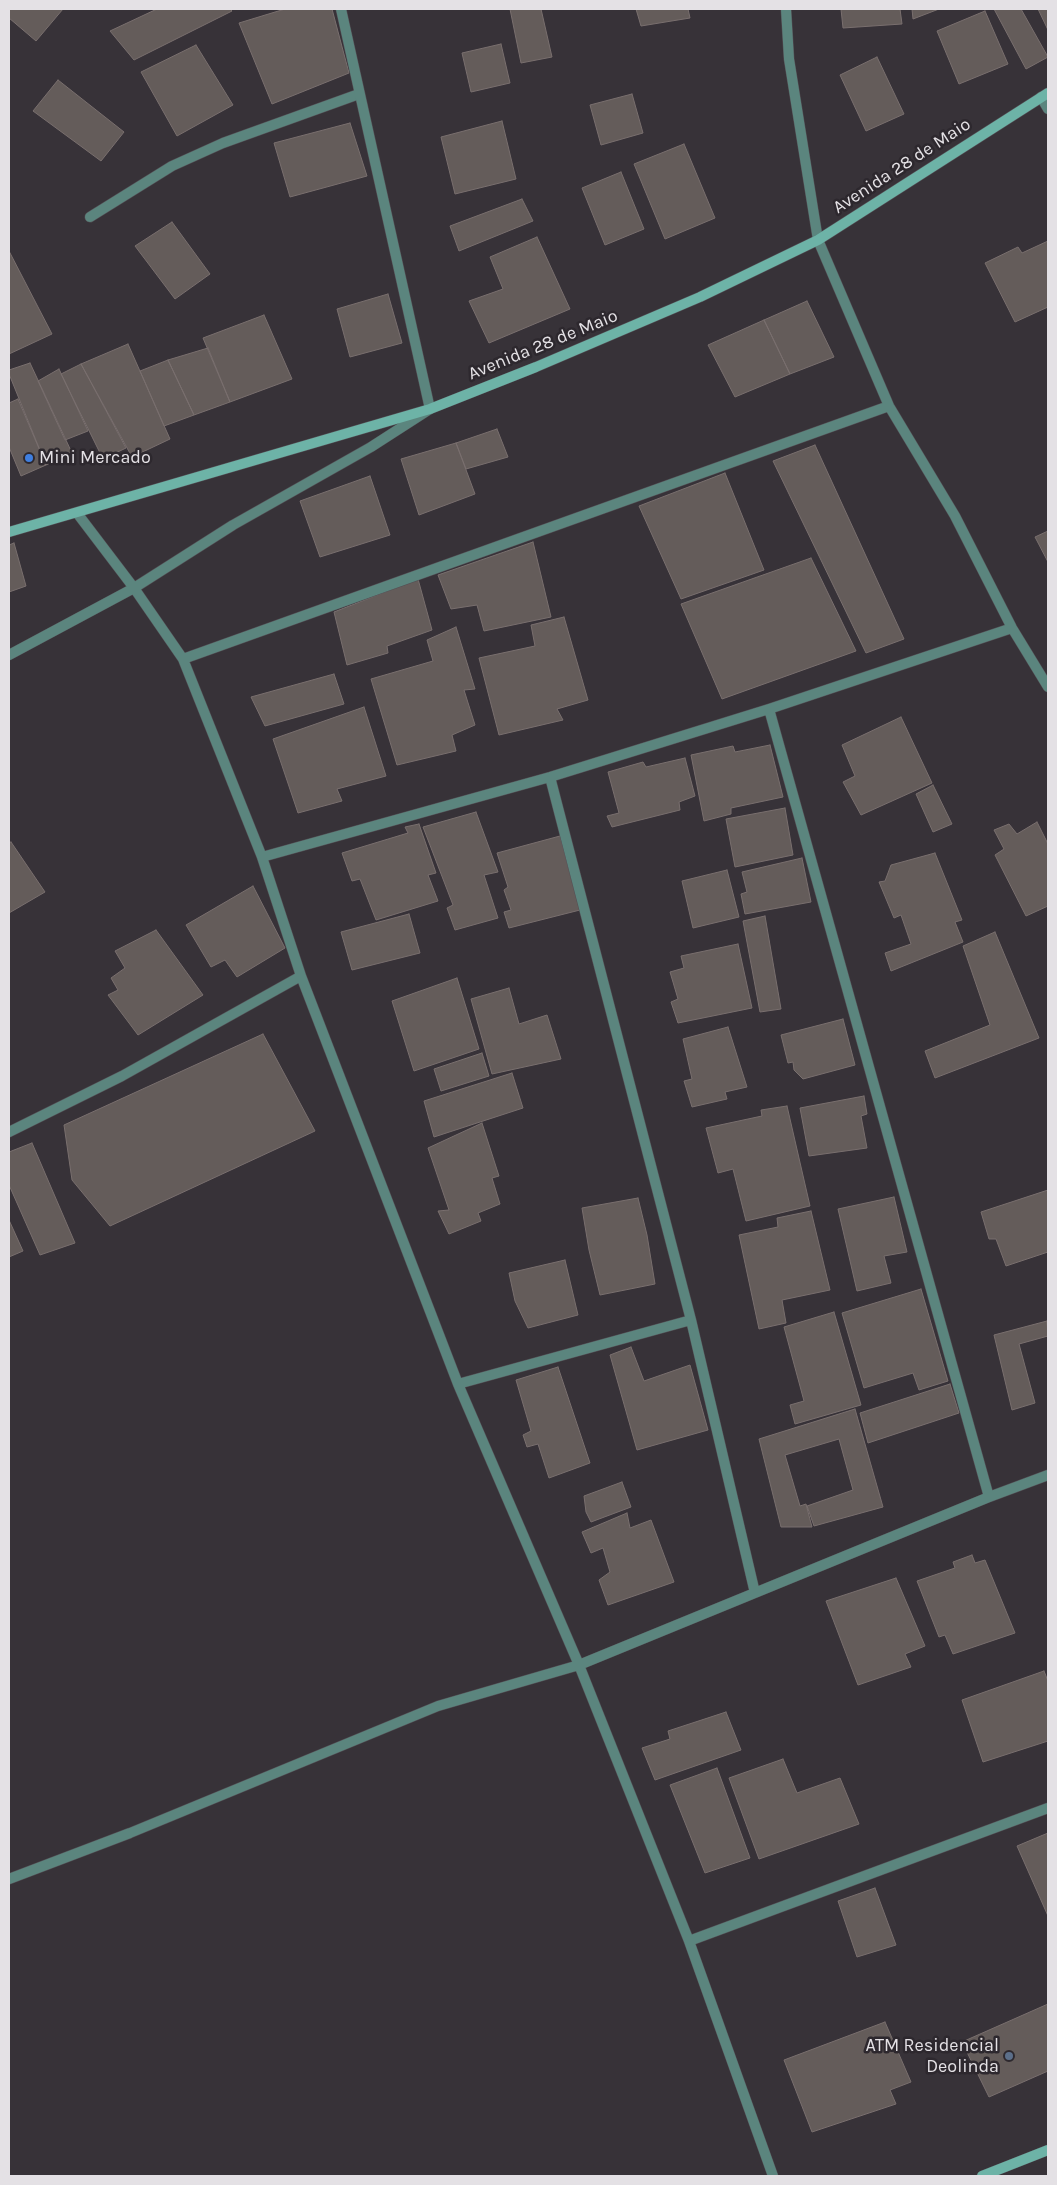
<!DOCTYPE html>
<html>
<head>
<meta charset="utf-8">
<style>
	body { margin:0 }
	#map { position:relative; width:1057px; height:2185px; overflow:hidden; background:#373238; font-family:Karla,sans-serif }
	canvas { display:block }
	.frame { position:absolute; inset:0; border:10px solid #e4e1e5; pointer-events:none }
</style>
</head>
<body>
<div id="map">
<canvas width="1057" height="2185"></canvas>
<div class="frame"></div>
</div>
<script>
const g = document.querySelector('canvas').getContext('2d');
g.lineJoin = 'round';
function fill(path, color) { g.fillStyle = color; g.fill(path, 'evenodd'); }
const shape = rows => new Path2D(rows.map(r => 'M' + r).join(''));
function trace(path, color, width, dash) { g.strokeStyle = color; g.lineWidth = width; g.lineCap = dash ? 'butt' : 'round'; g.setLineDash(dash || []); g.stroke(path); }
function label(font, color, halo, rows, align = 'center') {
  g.font = font + ' Karla,sans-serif'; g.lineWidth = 5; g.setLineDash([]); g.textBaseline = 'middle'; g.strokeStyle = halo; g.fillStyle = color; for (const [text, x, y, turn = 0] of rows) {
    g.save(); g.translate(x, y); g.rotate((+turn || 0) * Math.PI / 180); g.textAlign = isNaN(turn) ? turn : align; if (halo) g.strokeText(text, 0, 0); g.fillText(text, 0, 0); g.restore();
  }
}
const building = shape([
	[9,9,63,9,36,41,9,18,9,9],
	[157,9,230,9,232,11,134,60,110,31,157,9],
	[285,9,332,9,349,73,272,104,239,23,285,9],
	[510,9,541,9,552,57,521,63,510,9],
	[636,9,688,9,690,18,641,26,636,9],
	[841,9,900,9,902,24,843,28,841,9],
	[912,9,939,9,913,19,912,9],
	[994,9,1021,9,1048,57,1026,69,994,9],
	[1038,9,1048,9,1048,30,1038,9],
	[985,11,1008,64,959,84,937,31,985,11],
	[501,44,510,83,471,92,462,53,501,44],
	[196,45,233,105,177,136,141,72,196,45],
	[877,57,904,114,866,131,840,75,877,57],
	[58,80,124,132,101,161,33,111,58,80],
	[632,94,643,133,601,145,590,105,632,94],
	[502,121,516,179,455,194,441,137,502,121],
	[350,123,367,176,290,197,274,143,350,123],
	[684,144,715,218,665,239,634,164,684,144],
	[621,172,644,229,605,245,582,188,621,172],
	[522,199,533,221,459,251,450,226,522,199],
	[172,222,210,274,175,299,135,246,172,222],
	[537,237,570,309,489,343,469,301,503,289,490,257,537,237],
	[1048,241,1048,307,1015,322,985,263,1018,247,1022,253,1048,241],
	[9,251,52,334,9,354,9,251],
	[388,294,402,343,350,357,337,309,388,294],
	[807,301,834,357,790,374,764,320,807,301],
	[264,315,292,379,230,402,203,338,264,315],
	[764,320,790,374,735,397,708,345,764,320],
	[128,344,170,439,132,457,81,364,128,344],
	[208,348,230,402,194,415,168,360,208,348],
	[168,360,194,415,164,426,140,371,168,360],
	[30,363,72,453,46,465,9,374,9,370,30,363],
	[81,364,126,448,103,459,61,374,81,364],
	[59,369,88,431,65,440,38,381,59,369],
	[18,399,46,465,21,476,9,447,9,403,18,399],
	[497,429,508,457,466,469,456,443,497,429],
	[456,443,475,494,419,515,401,459,456,443],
	[815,445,904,639,866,653,773,461,815,445],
	[725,473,764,570,681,599,639,506,725,473],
	[370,476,390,535,320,557,300,501,370,476],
	[1048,531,1048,562,1035,537,1048,531],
	[533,542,551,617,484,631,477,605,451,609,438,575,533,542],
	[14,543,26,586,9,592,9,545,14,543],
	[811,558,856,651,722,699,681,604,811,558],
	[418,579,432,630,387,646,388,653,347,665,334,612,418,579],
	[564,617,588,700,557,709,563,720,499,735,479,658,535,646,531,625,564,617],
	[456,627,475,689,464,690,475,725,452,735,456,751,397,765,371,679,433,661,427,640,456,627],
	[334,674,344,704,265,726,251,697,334,674],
	[364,707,386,776,337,789,342,801,298,813,273,739,364,707],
	[901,717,932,783,861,815,843,782,855,776,842,745,901,717],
	[770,745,783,797,731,808,731,814,704,821,691,755,733,746,735,752,770,745],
	[685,758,695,796,679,802,680,810,612,827,607,816,619,813,608,772,643,762,646,767,685,758],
	[933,785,952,824,933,832,916,794,933,785],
	[785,808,793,855,735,867,726,819,785,808],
	[476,812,498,872,484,875,498,918,455,930,447,908,453,905,423,827,476,812],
	[1037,822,1048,844,1048,906,1026,916,995,855,1004,849,994,830,1009,824,1017,834,1037,822],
	[419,824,436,873,428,875,438,901,376,920,360,879,352,881,342,853,408,833,405,827,419,824],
	[560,836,580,910,509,928,504,912,511,910,504,890,508,887,497,853,560,836],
	[11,842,45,892,9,913,9,843,11,842],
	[935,853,962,920,955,922,963,942,891,971,885,953,911,944,901,915,894,918,879,882,885,881,891,865,935,853],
	[802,858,811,902,745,914,741,894,747,892,742,872,802,858],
	[727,870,739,917,693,928,682,881,727,870],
	[253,886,285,948,237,977,225,960,211,967,186,925,253,886],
	[409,914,420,953,352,970,341,932,409,914],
	[765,916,781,1009,760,1012,743,921,765,916],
	[156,930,203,995,138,1035,108,995,118,990,111,978,125,968,115,951,156,930],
	[995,932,1039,1038,935,1078,925,1051,990,1025,963,946,995,932],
	[738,944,752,1008,678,1023,671,1002,678,999,670,972,684,968,681,956,738,944],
	[457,978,479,1049,414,1071,392,1001,457,978],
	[509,988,519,1024,547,1015,561,1059,492,1074,471,999,509,988],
	[843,1019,855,1065,803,1079,794,1070,793,1062,788,1063,781,1035,843,1019],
	[728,1027,747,1087,725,1092,727,1099,692,1107,684,1081,692,1079,683,1039,728,1027],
	[263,1034,315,1131,110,1226,72,1180,64,1125,263,1034],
	[482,1053,489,1076,441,1091,434,1069,482,1053],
	[512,1073,523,1108,434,1137,424,1101,512,1073],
	[864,1096,867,1114,861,1116,867,1148,809,1156,800,1108,864,1096],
	[787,1106,810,1206,746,1221,733,1169,718,1173,706,1128,762,1116,761,1110,787,1106],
	[482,1123,499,1176,492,1178,500,1204,478,1213,481,1221,449,1234,438,1211,449,1210,428,1148,482,1123],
	[32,1143,75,1243,40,1255,9,1185,9,1152,32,1143],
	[1048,1190,1048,1252,1006,1266,996,1239,989,1239,981,1212,1048,1190],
	[894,1197,907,1252,884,1256,891,1283,857,1291,838,1209,894,1197],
	[638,1198,647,1235,655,1284,600,1295,589,1250,582,1208,638,1198],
	[811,1211,830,1290,782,1300,786,1323,759,1329,739,1235,778,1227,777,1218,811,1211],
	[9,1220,23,1251,9,1257,9,1220],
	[565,1260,578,1315,528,1328,515,1301,509,1273,565,1260],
	[921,1289,948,1381,919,1390,913,1373,864,1388,842,1313,921,1289],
	[834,1312,861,1405,795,1424,790,1405,804,1401,784,1327,834,1312],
	[1047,1321,1048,1336,1019,1344,1035,1403,1012,1410,994,1335,1047,1321],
	[631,1347,644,1381,690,1365,708,1430,637,1450,610,1355,631,1347],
	[558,1367,590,1463,549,1478,538,1444,527,1447,523,1435,531,1431,516,1380,558,1367],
	[950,1384,959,1413,868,1443,860,1413,950,1384],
	[855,1409,883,1507,814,1526,807,1506,853,1490,839,1439,785,1455,800,1506,806,1504,812,1527,781,1527,759,1439,855,1409],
	[622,1482,631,1507,591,1522,586,1512,584,1496,622,1482],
	[627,1513,630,1528,651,1520,674,1582,608,1605,599,1580,610,1572,603,1548,591,1553,582,1532,627,1513],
	[972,1555,975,1563,985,1560,1015,1633,953,1654,945,1635,939,1637,917,1581,955,1568,953,1562,972,1555],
	[896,1578,925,1646,905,1654,911,1667,858,1685,826,1601,896,1578],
	[1044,1671,1048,1681,1048,1741,983,1762,962,1700,1044,1671],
	[726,1712,741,1750,655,1780,642,1748,670,1739,668,1731,726,1712],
	[783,1759,797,1793,840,1778,859,1824,759,1859,729,1778,783,1759],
	[717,1768,750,1858,705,1873,670,1785,717,1768],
	[1048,1833,1048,1916,1017,1846,1048,1833],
	[875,1888,896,1945,857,1957,838,1901,875,1888],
	[1048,2004,1048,2071,989,2097,962,2042,1048,2004],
	[885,2022,911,2082,890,2090,896,2104,812,2132,784,2060,885,2022]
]);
const lane = shape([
	[90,217,172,166,223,143,359,94]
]);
const street = shape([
	[786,9,789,59,818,240,889,406,955,516,1012,628,1048,687],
	[1041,97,1048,109],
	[77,513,134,588,183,659,262,857,301,976,458,1384,579,1665,689,1941,773,2176],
	[9,655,134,588,233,525,371,447,430,409,341,9],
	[183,659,889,406],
	[769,709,989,1497],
	[550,777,691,1320,755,1593],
	[262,857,550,777,769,709,1012,628],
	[9,1132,122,1076,301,976],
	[458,1384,691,1320],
	[9,1879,130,1833,438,1706,579,1665,989,1497,1048,1475],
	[689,1941,1048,1808]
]);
const secondary = shape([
	[9,532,430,409,536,367,700,297,818,240,1048,93],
	[982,2176,1048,2150]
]);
const markers = [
	[29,458,5,"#3f7fe0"],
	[1009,2056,5,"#5c6f8a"]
];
const streetNames = [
	["Avenida 28 de Maio",902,166,-33],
	["Avenida 28 de Maio",543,345,-22]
];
const poiNames = [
	["Mini Mercado",39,458],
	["ATM Residencial",999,2046,"right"],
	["Deolinda",999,2067,"right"]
];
fill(building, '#645c5a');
trace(building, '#796f6e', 1);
trace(lane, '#534e54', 11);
trace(street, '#534e54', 11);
trace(secondary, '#534e54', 11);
trace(lane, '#5b857e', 10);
trace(street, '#5b857e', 10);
trace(secondary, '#6db3a7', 10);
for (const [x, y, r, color] of markers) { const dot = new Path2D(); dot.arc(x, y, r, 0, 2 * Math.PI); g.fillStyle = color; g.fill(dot); trace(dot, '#2d282e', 2); }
label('18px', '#e4e1e5', '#2d282e', streetNames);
label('18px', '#e4e1e5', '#2d282e', poiNames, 'left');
</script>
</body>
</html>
